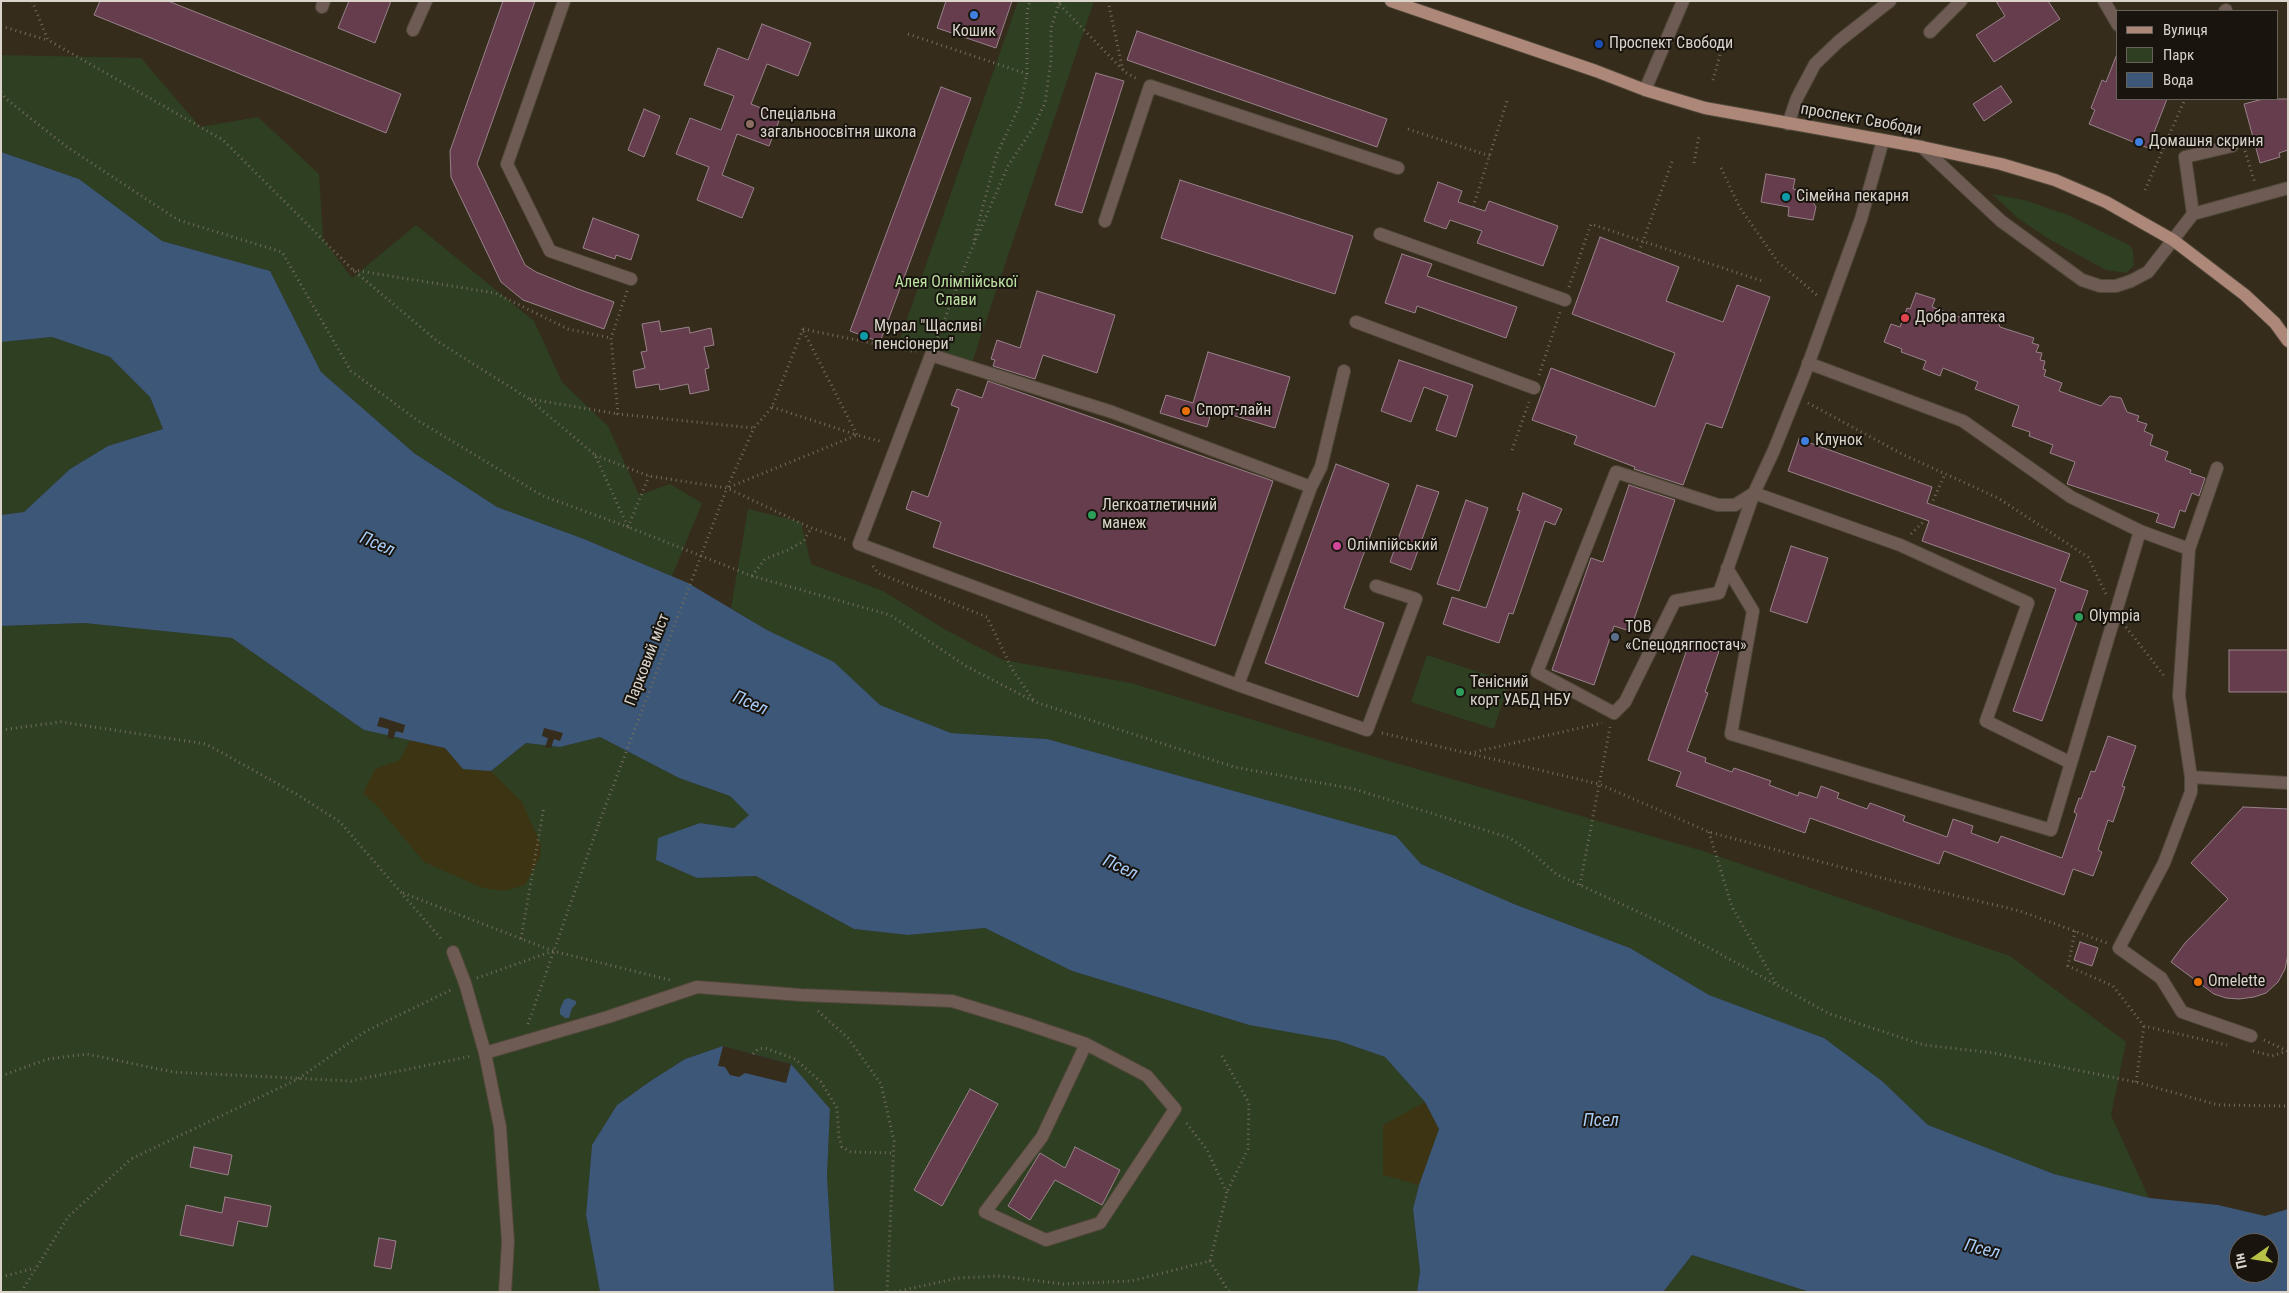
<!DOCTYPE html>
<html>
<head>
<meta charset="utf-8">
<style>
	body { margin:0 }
	#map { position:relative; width:2289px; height:1293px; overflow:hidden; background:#352c1c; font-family:"Roboto Condensed",sans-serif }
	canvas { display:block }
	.frame { position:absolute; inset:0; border:2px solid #dad4ca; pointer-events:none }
	.legend { position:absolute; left:2116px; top:10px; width:162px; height:90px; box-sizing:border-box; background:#19150e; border:1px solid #666159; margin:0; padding:6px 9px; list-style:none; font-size:15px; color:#dad4ca }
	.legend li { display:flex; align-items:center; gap:10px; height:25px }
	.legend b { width:25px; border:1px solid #666159 }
	.north { position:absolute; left:2229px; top:1233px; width:50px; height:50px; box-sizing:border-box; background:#19150e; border:1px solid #666159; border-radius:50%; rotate:257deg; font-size:14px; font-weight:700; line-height:20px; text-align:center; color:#dad4ca }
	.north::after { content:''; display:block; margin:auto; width:18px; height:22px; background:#b7c148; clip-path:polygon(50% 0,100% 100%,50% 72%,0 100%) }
</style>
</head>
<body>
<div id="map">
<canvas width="2289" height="1293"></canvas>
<div class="frame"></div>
<ul class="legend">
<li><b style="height:6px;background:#ad8778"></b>Вулиця</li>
<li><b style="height:14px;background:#2e3f22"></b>Парк</li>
<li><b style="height:14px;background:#3c5777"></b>Вода</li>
</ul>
<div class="north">Пн</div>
</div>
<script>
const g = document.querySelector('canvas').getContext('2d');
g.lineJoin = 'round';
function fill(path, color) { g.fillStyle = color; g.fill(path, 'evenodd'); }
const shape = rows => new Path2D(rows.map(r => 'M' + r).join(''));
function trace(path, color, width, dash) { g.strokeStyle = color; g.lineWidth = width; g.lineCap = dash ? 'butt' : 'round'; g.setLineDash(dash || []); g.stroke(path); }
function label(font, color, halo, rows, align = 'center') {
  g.font = font + ' "Roboto Condensed",sans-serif'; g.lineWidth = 4; g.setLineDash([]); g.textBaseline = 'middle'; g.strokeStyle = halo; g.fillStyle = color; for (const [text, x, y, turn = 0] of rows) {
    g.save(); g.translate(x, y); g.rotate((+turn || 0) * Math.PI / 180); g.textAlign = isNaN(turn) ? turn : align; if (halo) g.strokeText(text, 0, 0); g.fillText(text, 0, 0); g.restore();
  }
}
const green = shape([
	[1018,1,1094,1,971,365,900,339],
	[1,55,141,58,200,127,258,117,319,174,323,239,352,278,416,225,534,321,562,382,608,426,639,495,670,484,702,503,672,576,584,539,497,507,414,453,321,372,270,271,162,241,79,179,1,152],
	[1992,194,2024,200,2068,215,2129,245,2133,250,2134,265,2126,273,2106,270,2049,239,2019,219],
	[52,337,110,357,150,397,163,429,108,446,70,469,24,512,1,515,1,342],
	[748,509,801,522,811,564,883,591,946,630,1003,660,1131,683,1389,761,1703,851,2010,956,2126,1042,2111,1115,2149,1198,2054,1174,1928,1125,1882,1081,1824,1038,1709,995,1630,948,1514,904,1421,864,1396,836,1047,739,951,733,880,705,833,662,767,630,731,608],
	[84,623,232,638,364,730,445,748,491,771,526,743,560,747,600,737,679,778,730,796,750,815,734,828,700,823,656,860,697,878,756,876,854,929,908,935,985,928,1072,971,1249,1025,1339,1041,1385,1057,1425,1102,1439,1129,1419,1185,1413,1209,1420,1271,1417,1292,834,1292,827,1176,830,1109,791,1064,723,1046,685,1059,649,1082,617,1105,592,1145,586,1215,600,1292,1,1292,1,626],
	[1427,655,1509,682,1494,729,1411,702],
	[1692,1255,1810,1292,1663,1292]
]);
const sand = shape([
	[410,740,445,748,463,769,491,771,522,802,541,845,540,857,525,885,504,891,483,888,424,862,378,807,363,793,375,769,400,760],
	[1425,1102,1439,1129,1419,1185,1383,1175,1383,1125]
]);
const water = shape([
	[1,152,79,179,162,241,270,271,321,372,414,453,497,507,584,539,688,583,767,630,834,662,880,705,951,733,1047,739,1396,836,1421,864,1514,904,1630,948,1709,995,1824,1038,1882,1081,1928,1125,2054,1174,2149,1198,2218,1205,2265,1216,2288,1209,2288,1292,1810,1292,1692,1255,1663,1292,1417,1292,1420,1271,1413,1209,1419,1185,1439,1129,1425,1102,1385,1057,1339,1041,1249,1025,1072,971,985,928,908,935,854,929,756,876,697,878,656,860,658,838,700,823,734,828,749,815,730,796,679,778,600,737,560,747,526,743,491,771,463,769,445,748,364,730,232,638,84,623,1,626,1,515,24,512,70,469,108,446,163,429,150,397,110,357,52,337,1,342],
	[2239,1243,2269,1243,2269,1273,2239,1273],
	[568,998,576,1001,576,1004,572,1008,569,1018,565,1018,560,1014,560,1009,564,1000],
	[723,1046,791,1064,830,1109,827,1176,834,1292,600,1292,586,1215,592,1145,617,1105,649,1082,685,1059]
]);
const pier = shape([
	[380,717,405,725,403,733,396,731,393,739,387,738,389,729,377,726],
	[544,728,563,733,560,741,554,739,551,748,545,748,548,738,542,736],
	[723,1046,791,1064,786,1083,745,1073,739,1077,730,1075,725,1067,718,1066]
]);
const building = shape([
	[100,1,168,1,401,94,386,133,94,15,100,1],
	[349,1,391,1,375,43,338,28,349,1],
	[503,1,535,1,477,164,525,265,536,272,578,289,614,302,604,329,523,300,501,282,451,177,450,151,503,1],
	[946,1,1012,1,996,48,937,28,946,1],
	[1996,1,2048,1,2060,19,1994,62,1976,35,2005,16,1996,1],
	[762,24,811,43,798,76,767,64,751,104,781,116,769,146,737,134,722,175,754,188,742,218,697,200,709,167,676,154,690,118,721,130,734,96,704,85,718,48,748,60,762,24],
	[1137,31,1387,119,1377,147,1127,60,1137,31],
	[2117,54,2118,99,2167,99,2148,148,2089,124,2095,110,2091,108,2102,80,2106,82,2117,54],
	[1096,73,1124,81,1082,213,1055,205,1096,73],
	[2001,86,2012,102,1984,121,1973,104,2001,86],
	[941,87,971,98,880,342,850,331,941,87],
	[2263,99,2288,99,2288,150,2279,153,2280,157,2260,163,2244,104,2263,99],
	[644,109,660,116,644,157,628,150,644,109],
	[1766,174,1795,179,1793,189,1806,191,1816,207,1813,220,1788,216,1789,207,1761,202,1766,174],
	[1180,180,1353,236,1335,294,1161,238,1180,180],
	[1438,182,1462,191,1458,202,1485,211,1489,201,1558,226,1543,266,1477,243,1482,231,1450,220,1446,229,1424,221,1438,182],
	[593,218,639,235,631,260,616,255,615,259,583,248,593,218],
	[1600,237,1679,267,1666,301,1723,322,1737,285,1770,297,1722,428,1706,423,1683,485,1634,469,1635,467,1574,444,1577,436,1532,420,1551,368,1655,407,1675,353,1572,314,1600,237],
	[1402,254,1432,264,1427,276,1517,307,1506,338,1417,306,1415,313,1385,303,1402,254],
	[1037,291,1115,315,1097,373,1043,355,1035,379,993,366,995,360,991,359,997,340,1020,348,1037,291],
	[1916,293,1935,299,1932,307,1973,322,1978,315,1988,311,1996,317,2000,327,2034,338,2032,343,2039,345,2036,352,2042,353,2040,360,2045,361,2043,369,2046,370,2044,376,2062,383,2059,391,2101,406,2110,396,2121,398,2127,412,2139,416,2137,421,2147,424,2144,431,2153,435,2150,445,2168,452,2165,460,2191,470,2190,473,2205,478,2199,496,2192,493,2185,512,2180,510,2174,528,2156,522,2159,514,2067,484,2075,462,2050,453,2053,445,2029,436,2030,432,2012,426,2019,406,1975,389,1978,382,1943,368,1940,376,1923,369,1926,361,1901,352,1902,349,1884,342,1891,324,1900,327,1907,308,1910,309,1916,293],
	[659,321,661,332,689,327,690,333,711,328,714,345,704,347,709,368,705,369,709,390,690,394,688,384,660,390,659,384,636,388,633,371,645,368,641,352,647,351,642,324,659,321],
	[1208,352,1290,377,1275,428,1212,409,1207,427,1160,413,1166,395,1193,403,1208,352],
	[1399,360,1473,385,1456,437,1436,430,1448,396,1424,387,1411,422,1381,411,1399,360],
	[988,381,1273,481,1215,646,933,547,941,522,906,509,912,491,928,497,959,408,951,405,957,389,982,398,988,381],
	[1799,439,1932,487,1927,503,2070,554,2060,581,2088,591,2042,721,2013,711,2056,589,1922,541,1929,521,1788,471,1799,439],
	[1336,464,1389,484,1344,608,1384,623,1358,697,1265,663,1336,464],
	[1417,485,1439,492,1411,570,1390,562,1417,485],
	[1629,485,1675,500,1630,631,1614,626,1594,685,1552,670,1591,558,1603,562,1629,485],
	[1523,493,1562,509,1555,525,1545,521,1513,614,1509,613,1499,643,1443,624,1452,597,1486,608,1520,511,1517,510,1523,493],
	[1466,500,1488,508,1459,591,1437,584,1466,500],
	[1791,546,1828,558,1807,623,1770,611,1791,546],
	[1690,641,1719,651,1705,692,1708,693,1687,751,1706,758,1705,762,1732,772,1734,768,1771,781,1769,785,1798,796,1799,792,1817,798,1821,786,1839,793,1837,798,1867,809,1870,803,1905,816,1903,821,1947,837,1953,819,1973,826,1971,833,1998,843,2001,836,2062,858,2077,814,2074,812,2079,798,2081,799,2091,771,2095,772,2108,736,2136,746,2122,786,2125,787,2113,822,2108,820,2098,850,2102,852,2093,876,2073,869,2064,895,1944,851,1939,864,1810,818,1805,833,1676,786,1681,772,1648,760,1690,641],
	[2229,650,2288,650,2288,692,2229,692,2229,650],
	[2243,807,2288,809,2288,954,2285,969,2278,982,2266,993,2254,997,2239,999,2226,998,2214,994,2171,962,2185,943,2228,899,2191,863,2243,807],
	[2080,942,2098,948,2092,966,2074,960,2080,942],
	[970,1089,998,1104,942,1206,914,1190,970,1089],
	[194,1147,232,1155,228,1175,190,1167,194,1147],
	[1075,1147,1120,1170,1102,1205,1055,1180,1030,1220,1008,1206,1040,1153,1065,1168,1075,1147],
	[225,1197,271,1206,267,1227,238,1221,233,1246,180,1235,186,1205,222,1213,225,1197],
	[379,1238,396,1241,391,1269,374,1266,379,1238]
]);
const path = shape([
	[32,1,48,40,223,140,352,269,437,341,529,399,595,455,628,527,752,576,890,615,966,666,1035,702,1234,767,1354,789,1510,838,1535,855,1556,874,1669,926,1830,1014,1924,1045,1994,1053,2136,1082,2218,1105,2288,1106],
	[1056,1,1123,70],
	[1108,1,1123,71,1139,80],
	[1,26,47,40],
	[908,34,1027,74],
	[1713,80,1720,55],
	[1,92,5,98,67,147,178,220,282,252,351,371,417,420,543,496,628,527,649,476],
	[1408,129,1490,156],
	[2245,151,2255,183],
	[1694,163,1699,136],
	[1721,168,1740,208,1778,262,1818,296],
	[2145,190,2185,99],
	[1473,207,1507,101],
	[974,240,997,154,1020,105,1027,74,1027,12,1030,1],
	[1639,252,1673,159],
	[353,270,495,293,568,329,611,338],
	[1569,287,1591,224,1762,281],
	[627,291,611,338,618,414,754,428],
	[803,329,916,352],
	[803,329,772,407,754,428,727,488,857,435,883,442],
	[936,342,970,253,1008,166,1033,128,1045,103,1051,60,1051,28,1060,1],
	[1539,375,1560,312],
	[530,399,618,414],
	[1808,403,1904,455,1998,498,2088,557,2106,594],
	[772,407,857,435,803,330],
	[1512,450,1529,402],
	[595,455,649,476,727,488,811,528,847,540],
	[1931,505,1945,474],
	[720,506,727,488],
	[1911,534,1925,520],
	[873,566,878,573,987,617,1012,669,1034,701],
	[752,576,765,559,788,550,804,541,811,528],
	[2126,627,2165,677],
	[1,730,61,722,206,744,298,795,340,822,443,941],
	[1382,733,1599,784,1709,832,1882,878,2020,911,2107,943],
	[1470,753,1602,723],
	[1709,832,1732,907,1777,985],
	[1580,885,1610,727],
	[403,893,553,951,670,980],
	[2075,931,2068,966,2113,986,2144,1026,2227,1045],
	[521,939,544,806],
	[477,978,553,951],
	[818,1011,848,1038,881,1084,894,1141,887,1292],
	[528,1024,599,823],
	[2264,1040,2287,1051],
	[2253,1051,2272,1056,2287,1051],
	[753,1054,758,1049,765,1048,795,1059,821,1082,837,1108,839,1137,842,1147,851,1152,894,1153],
	[1222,1056,1249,1103,1248,1149,1227,1192],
	[1,1076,48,1059,87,1054,173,1072,351,1081,472,1056],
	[2136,1082,2144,1026],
	[1210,1261,1229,1292],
	[1,1277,35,1268],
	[21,1292,68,1217,131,1159,298,1079,366,1031,453,989],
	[895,1292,958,1278,1001,1276,1063,1284,1131,1281,1210,1261,1227,1193,1207,1150,1185,1121]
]);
const minor = shape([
	[564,1,507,164,550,251,631,279],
	[2104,1,2118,25],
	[322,7,324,1],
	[2225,11,2226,10],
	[413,30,426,1],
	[1930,32,1961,1],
	[1645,90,1683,1],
	[1788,124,1797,98,1815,64,1839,41,1890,1],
	[1883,140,1861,219,1805,373,1774,450,1754,493,1719,593,1675,601,1625,702,1614,713,1537,672,1616,472,1718,505,1735,505,1754,493,1900,545,2028,603,1986,721,2071,763],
	[1922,147,2001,221,2082,280,2100,286,2116,286,2131,281,2148,272,2193,214,2288,188],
	[2193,214,2185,157,2232,146],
	[1105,221,1150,86,1398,168],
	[1380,234,1565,300],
	[1356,322,1534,388],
	[931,355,1112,412,1311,487,1238,685,859,544,931,355],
	[1808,363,1963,421,2071,497,2140,531,2189,549],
	[2217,468,2189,549,2179,696,2191,777,2288,783],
	[1311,487,1321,467,1344,371],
	[1727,568,1753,611,1731,734,2051,830,2140,531],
	[1238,685,1367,730,1416,599,1376,586],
	[2191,777,2191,792,2164,863,2119,948,2161,978,2182,1012,2251,1036],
	[453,952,465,983,485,1053,500,1127,508,1242,505,1292],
	[485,1053,608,1017,697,987,801,995,952,1001,1024,1023,1086,1044,1147,1076,1175,1109,1100,1223,1046,1240,985,1212,1042,1137,1086,1044]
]);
const major = shape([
	[1391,1,1596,71,1645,90,1705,108,1922,147,2001,164,2055,180,2106,202,2173,240,2245,295,2275,323,2288,341]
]);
const pathBridge = shape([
	[599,823,720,506]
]);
const markers = [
	[974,15,5,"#3f7fe0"],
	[1599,44,5,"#1a4fb4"],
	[750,124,5,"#8d6e63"],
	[2139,142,5,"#3f7fe0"],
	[1786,197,5,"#0f9aa8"],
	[1905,318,5,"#e0444e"],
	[864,336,5,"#0f9aa8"],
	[1186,411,5,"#e8710a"],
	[1805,441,5,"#3f7fe0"],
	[1092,515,5,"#2e9e5b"],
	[1337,546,5,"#d1479c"],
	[2079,617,5,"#2e9e5b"],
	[1615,637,5,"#5c6f8a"],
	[1460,692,5,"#2e9e5b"],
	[2198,982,5,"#e8710a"]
];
const poiNames = [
	["Кошик",974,32,"center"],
	["Проспект Свободи",1609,44],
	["Спеціальна",760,115],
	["загальноосвітня школа",760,133],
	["Домашня скриня",2149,142],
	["Сімейна пекарня",1796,197],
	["Добра аптека",1915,318],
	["Мурал \"Щасливі",874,327],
	["пенсіонери\"",874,345],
	["Спорт-лайн",1196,411],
	["Клунок",1815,441],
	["Легкоатлетичний",1102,506],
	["манеж",1102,524],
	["Олімпійський",1347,546],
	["Olympia",2089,617],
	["ТОВ",1625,628],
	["«Спецодягпостач»",1625,646],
	["Тенісний",1470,683],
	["корт УАБД НБУ",1470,701],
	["Omelette",2208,982]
];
const streetNames = [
	["проспект Свободи",1861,120,10],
	["Парковий міст",648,660,-69]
];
const parkNames = [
	["Алея Олімпійської",956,283],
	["Слави",956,301]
];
const waterNames = [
	["Псел",377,545,23],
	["Псел",750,704,23],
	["Псел",1120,868,25],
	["Псел",1601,1121],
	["Псел",1982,1250,14]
];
fill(green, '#2e3f22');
fill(sand, '#3d3414');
fill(water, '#3c5777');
fill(pier, '#352c1c');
fill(building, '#663d4d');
trace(building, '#98828a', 1);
trace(minor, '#4f4738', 14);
trace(major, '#4f4738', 14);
trace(path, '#746c5e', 3, [1, 4]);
trace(minor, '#6e5b53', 12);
trace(major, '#ad8778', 12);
trace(pathBridge, '#746c5e', 3, [1, 4]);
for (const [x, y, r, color] of markers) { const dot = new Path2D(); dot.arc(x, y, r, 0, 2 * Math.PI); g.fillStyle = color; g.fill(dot); trace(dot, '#19150e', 2); }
label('16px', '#dad4ca', '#19150e', poiNames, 'left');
label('16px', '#dad4ca', '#19150e', streetNames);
label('16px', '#bce1a2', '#19150e', parkNames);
label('italic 18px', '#a8ccf8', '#19150e', waterNames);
</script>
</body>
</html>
